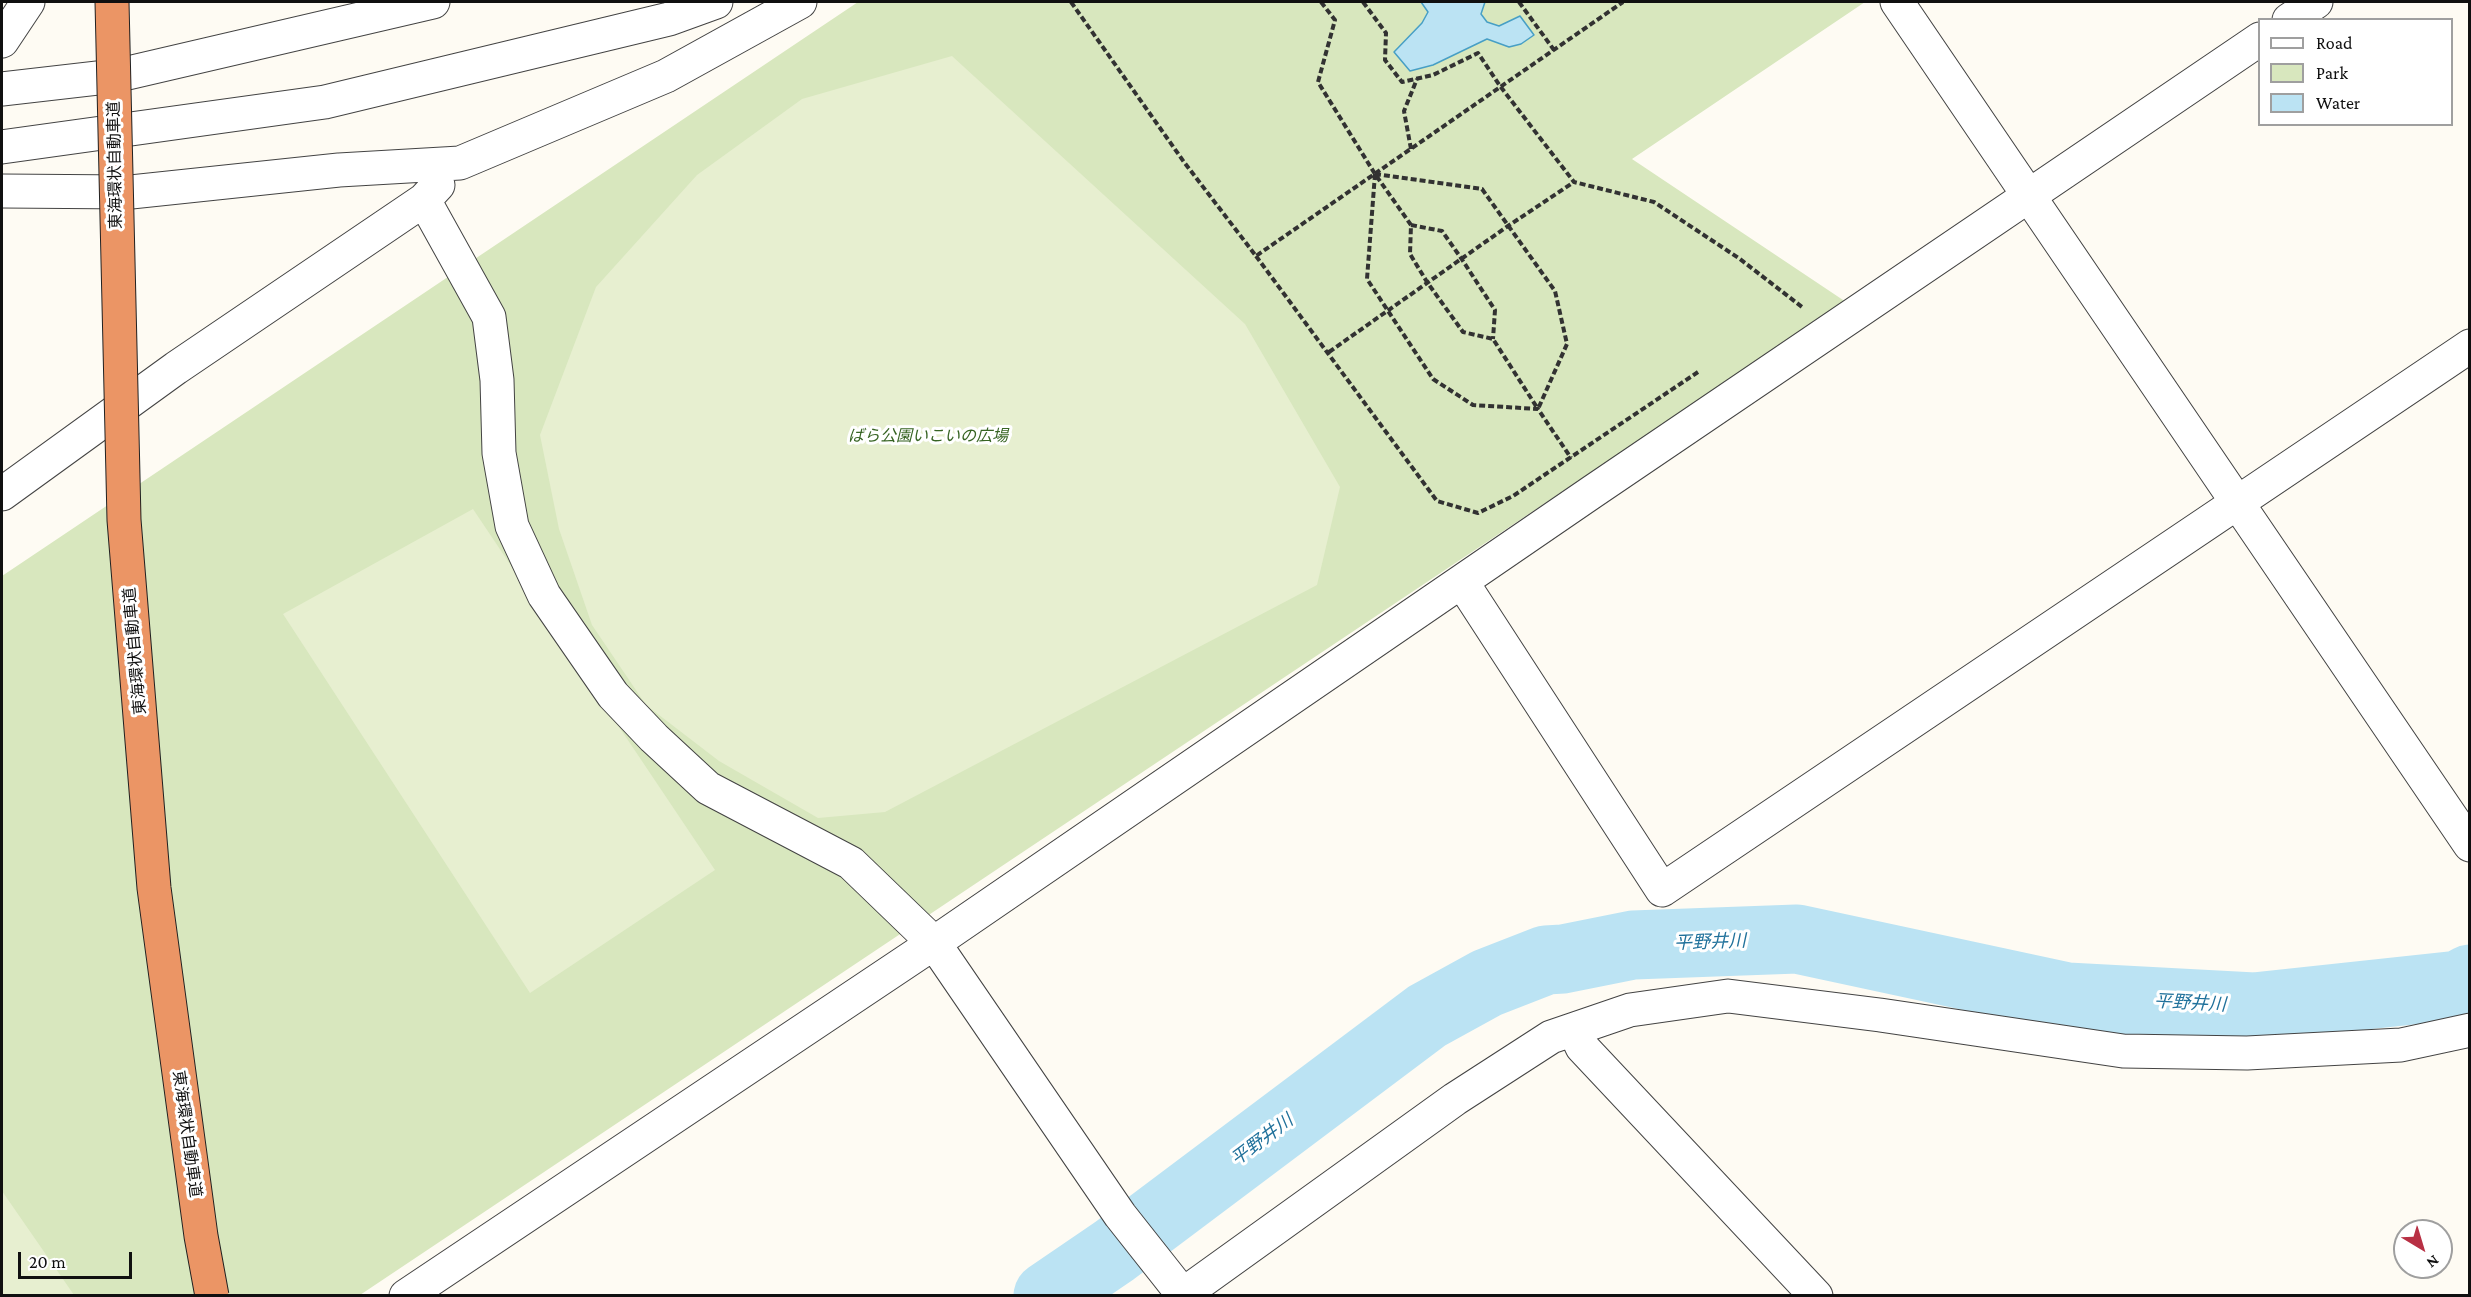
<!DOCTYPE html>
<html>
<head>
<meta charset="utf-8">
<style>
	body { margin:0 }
	#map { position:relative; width:2471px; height:1297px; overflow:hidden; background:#fefbf3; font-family:"Crimson Pro",serif }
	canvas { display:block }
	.frame { position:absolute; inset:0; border:3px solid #101010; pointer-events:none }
	.legend { position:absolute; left:2258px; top:18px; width:195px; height:108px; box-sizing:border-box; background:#fff; border:2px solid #9f9f9f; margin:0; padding:8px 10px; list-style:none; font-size:18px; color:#101010 }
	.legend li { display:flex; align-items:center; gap:12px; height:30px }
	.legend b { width:30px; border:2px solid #9f9f9f }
	.north { position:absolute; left:2393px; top:1219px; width:60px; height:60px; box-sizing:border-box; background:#fff; border:2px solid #9f9f9f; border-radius:50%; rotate:142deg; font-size:16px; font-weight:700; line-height:24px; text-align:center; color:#101010 }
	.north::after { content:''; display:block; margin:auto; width:21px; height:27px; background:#b83044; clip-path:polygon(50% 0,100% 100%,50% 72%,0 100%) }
	.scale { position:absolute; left:18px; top:1252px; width:114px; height:27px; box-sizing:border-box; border:3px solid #101010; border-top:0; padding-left:8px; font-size:18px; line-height:21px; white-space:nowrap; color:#101010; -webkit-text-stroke:4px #fff; paint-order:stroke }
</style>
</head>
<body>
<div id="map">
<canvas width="2471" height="1297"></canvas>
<div class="frame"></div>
<ul class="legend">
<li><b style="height:8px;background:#fff"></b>Road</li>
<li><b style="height:16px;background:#d8e7be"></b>Park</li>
<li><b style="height:16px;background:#bbe3f3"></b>Water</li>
</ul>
<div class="north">N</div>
<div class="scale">20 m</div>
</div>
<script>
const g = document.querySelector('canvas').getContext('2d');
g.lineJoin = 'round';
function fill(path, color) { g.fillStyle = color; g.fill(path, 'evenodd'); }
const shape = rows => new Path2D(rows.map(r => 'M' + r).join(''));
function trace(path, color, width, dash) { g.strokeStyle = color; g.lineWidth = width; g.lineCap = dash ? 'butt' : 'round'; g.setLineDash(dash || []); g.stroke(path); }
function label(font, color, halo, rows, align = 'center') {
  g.font = font + ' "Crimson Pro","Noto Sans JP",serif'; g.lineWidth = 6; g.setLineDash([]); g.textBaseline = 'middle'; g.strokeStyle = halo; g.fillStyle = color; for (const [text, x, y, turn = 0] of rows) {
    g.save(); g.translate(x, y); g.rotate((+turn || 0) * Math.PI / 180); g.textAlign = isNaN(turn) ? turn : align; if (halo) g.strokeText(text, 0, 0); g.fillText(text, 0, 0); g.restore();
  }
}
const green = shape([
	[858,2,1865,2,1632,159,1846,302,360,1295,2,1296,2,576]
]);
const pitch = shape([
	[952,56,1245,324,1340,487,1317,585,885,812,818,818,719,761,646,705,592,625,559,529,540,435,596,287,697,175,802,99],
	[473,509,715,870,530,993,283,614],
	[2,1191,74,1295,2,1295]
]);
const water = shape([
	[1421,2,1485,2,1481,14,1487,22,1499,26,1520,16,1534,35,1521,44,1509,47,1487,39,1433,65,1410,71,1394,52,1422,23,1428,12,1421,2]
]);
const river = shape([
	[1048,1296,1114,1251,1427,1016,1487,983,1546,960,1563,959,1633,945,1797,939,2067,997,2254,1007,2459,985,2470,979]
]);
const path = shape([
	[1071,2,1184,162,1256,256,1623,2],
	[1321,2,1335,20,1318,82,1375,174,1411,225,1410,254,1427,282,1463,332,1493,339,1538,409],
	[1363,2,1386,33,1385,60,1402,82,1433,75,1478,53,1500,86,1574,182,1654,202,1740,259,1802,307],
	[1519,2,1554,50],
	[1411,149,1404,111,1417,79],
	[1375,174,1367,279,1433,379,1473,405,1538,409,1571,458],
	[1375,174,1482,189,1555,291,1567,344,1538,409],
	[1411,225,1442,231,1461,258,1495,310,1493,339],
	[1256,256,1437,501,1478,513,1513,496,1698,372],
	[1329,352,1508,226,1574,182]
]);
const street = shape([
	[1897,2,2470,845],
	[2289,20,2316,2],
	[2,41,28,2],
	[2,89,115,76,433,2],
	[2,147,325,102,669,19,716,2],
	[2,191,131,192,339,170,460,163,666,76,800,2],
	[424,200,489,317,497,380,499,453,512,526,544,595,613,695,654,738,708,788,851,863,934,943,1120,1215,1184,1296],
	[2,494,176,368,424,200,438,185],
	[1462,582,1662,890,2470,346],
	[1574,1030,1582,1047,1816,1296],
	[406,1296,934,943,1592,492,2260,39],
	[1181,1296,1455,1099,1551,1037,1630,1010,1728,996,1880,1015,2123,1051,2247,1053,2401,1045,2470,1030]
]);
const highwayBridge = shape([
	[112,2,124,520,154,888,201,1236,212,1296]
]);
const streetNames = [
	["東海環状自動車道",115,165,-91],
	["東海環状自動車道",135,651,-95],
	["東海環状自動車道",187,1134,82]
];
const parkNames = [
	["ばら公園いこいの広場",928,436]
];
const waterNames = [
	["平野井川",1710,942,-2],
	["平野井川",2190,1003,3],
	["平野井川",1262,1140,-37]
];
fill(green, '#d8e7be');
fill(pitch, '#e7efd0');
fill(water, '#bbe3f3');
trace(water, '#479fc5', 1.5);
trace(river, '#bbe3f3', 69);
trace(street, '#434343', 35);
trace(path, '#323232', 4, [6, 3]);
trace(street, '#fff', 33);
trace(highwayBridge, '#212121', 35, []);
trace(highwayBridge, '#eb9565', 33);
label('16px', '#101010', '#fff', streetNames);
label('italic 16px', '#376423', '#fff', parkNames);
label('italic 18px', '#20719b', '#fff', waterNames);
</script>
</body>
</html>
